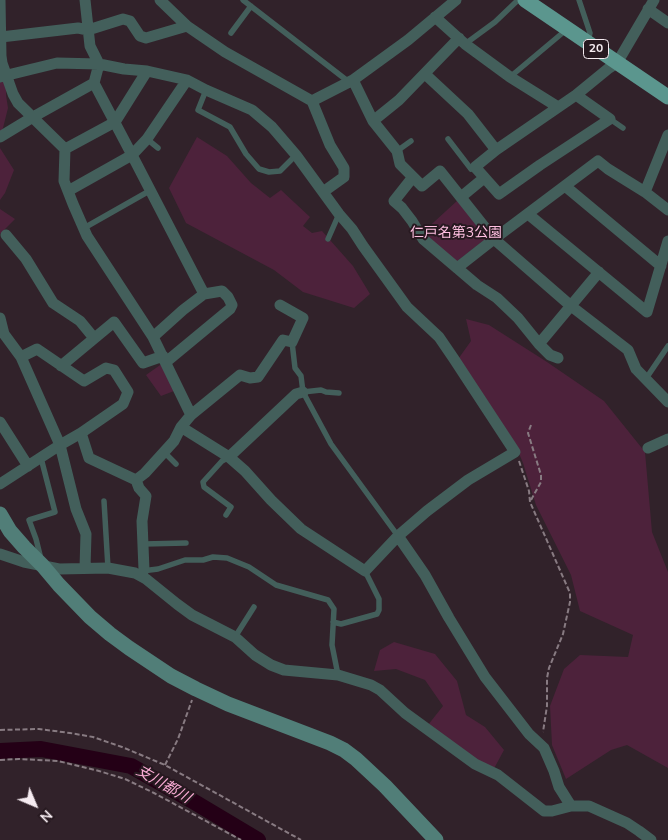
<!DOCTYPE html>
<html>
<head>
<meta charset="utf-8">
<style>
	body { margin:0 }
	#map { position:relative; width:668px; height:840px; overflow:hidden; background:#31222a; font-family:"Nunito Sans",sans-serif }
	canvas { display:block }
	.north { position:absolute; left:10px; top:780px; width:50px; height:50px; -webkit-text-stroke:4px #271920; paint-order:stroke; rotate:135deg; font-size:14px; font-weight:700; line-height:20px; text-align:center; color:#f5ebf0 }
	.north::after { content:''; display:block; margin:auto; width:18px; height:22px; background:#f5ebf0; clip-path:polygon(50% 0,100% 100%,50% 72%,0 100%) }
</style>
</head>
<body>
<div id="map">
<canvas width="668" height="840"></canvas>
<div class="north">N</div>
</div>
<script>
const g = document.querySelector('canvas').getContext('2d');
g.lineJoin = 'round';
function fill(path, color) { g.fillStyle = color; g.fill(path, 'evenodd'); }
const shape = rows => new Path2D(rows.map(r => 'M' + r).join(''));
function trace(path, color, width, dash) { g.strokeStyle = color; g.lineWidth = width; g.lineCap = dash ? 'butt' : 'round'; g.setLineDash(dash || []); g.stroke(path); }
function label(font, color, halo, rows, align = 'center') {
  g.font = font + ' "Nunito Sans","Noto Sans JP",sans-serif'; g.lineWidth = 4; g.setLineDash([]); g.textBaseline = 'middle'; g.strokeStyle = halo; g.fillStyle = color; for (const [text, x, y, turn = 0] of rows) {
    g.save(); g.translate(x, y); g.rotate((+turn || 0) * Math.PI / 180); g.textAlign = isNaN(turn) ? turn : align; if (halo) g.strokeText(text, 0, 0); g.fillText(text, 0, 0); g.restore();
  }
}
const green = shape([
	[0,64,6,81,6,95,8,108,0,140],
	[197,137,227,156,251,183,270,198,281,190,310,217,303,226,312,233,322,231,353,266,370,294,354,308,303,292,274,270,186,223,169,188],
	[0,148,14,170,5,193,0,200],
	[458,200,487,238,456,262,422,233],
	[0,209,15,219,0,234],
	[466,319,489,325,547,362,604,401,645,452,652,532,668,572,668,768,627,745,611,750,566,779,552,745,550,706,564,669,580,655,628,657,633,635,580,611,571,575,536,505,523,463,515,444,456,362,471,341],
	[163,363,174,391,161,396,146,375],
	[394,642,435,654,457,681,466,715,485,727,504,750,490,776,428,725,443,706,425,680,396,669,374,671,380,650]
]);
const river = shape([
	[0,751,41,749,131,766,191,800,258,840]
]);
const path = shape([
	[531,425,528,433,541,475,541,482,531,500],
	[519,461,529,491,530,502,570,593,570,602,563,634,549,668,547,678,547,706,543,732],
	[0,730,39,729,70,733,93,737,122,747,165,765,301,840],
	[0,760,19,759,58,761,99,771,125,779,154,793,241,840],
	[165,765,178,739,192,700]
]);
const lane = shape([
	[243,0,349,82],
	[579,0,590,33,588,41],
	[231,33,251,6],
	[465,44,495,22,518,0],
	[510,77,566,30],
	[206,90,198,110,230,127,246,154,259,169,269,172,280,171,296,155],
	[610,119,623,128],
	[147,139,158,148],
	[448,139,471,169,474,167],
	[397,151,411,141],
	[84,228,151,190],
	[328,239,339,214],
	[292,342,295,368,301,376,303,392,331,444,398,536],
	[645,380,668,346],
	[303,392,321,390,326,392,339,393],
	[164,452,176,464],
	[104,501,108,568],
	[226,515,231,507,204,487,203,482,222,461,229,457],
	[144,544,186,543],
	[41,559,36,539,29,520,55,512,41,458],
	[142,571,158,569,185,560,203,560,213,557,227,558,249,567,276,585,328,600,334,609,332,645,338,675],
	[333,622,341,624,377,614,379,610,379,599,365,571],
	[235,637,254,607]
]);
const street = shape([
	[0,0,1,56,2,63,13,94,18,103,65,149,64,181,73,204,87,236,153,337,191,415],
	[160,0,187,26,225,52,312,101,330,145,344,168,344,177,323,192],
	[648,9,668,23],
	[435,17,465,44,510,77,558,107],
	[1,37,78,28,88,30,123,19,130,21,140,36,146,38,187,26],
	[425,74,468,114,496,150],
	[0,77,57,63,99,64,124,69,147,71,187,80,206,90,252,110,272,127,296,155,339,214,352,229,363,246,407,307,439,337,454,359,515,452,468,480,427,511,398,536,365,571,301,529,271,500,245,471,229,457,181,427],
	[353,80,373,121,397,151,400,164,422,186,440,171,494,239,571,306,628,350,636,369,668,402],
	[94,83,132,155,204,294],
	[576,95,610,119,540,165,499,194,475,167,496,150,576,95,609,68,617,63,654,0],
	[312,101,353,80,408,40,456,0],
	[373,121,399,100,459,38],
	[0,137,33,117,94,83,99,64,90,46,85,0],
	[65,149,115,122,147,71],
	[413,177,394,201,402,208,412,221,423,239,477,285,497,298,518,318,539,344,550,355,558,358],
	[565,186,661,266],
	[68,191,132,155,147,139,187,80],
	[645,192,668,135],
	[461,197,484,178],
	[528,214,647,312,668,241],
	[6,235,26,259,53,303,80,321,94,338],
	[457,268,494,239,598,161,608,169,645,192,668,210],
	[0,318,4,334,21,357,60,445,76,509,86,534,85,568],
	[153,337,183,310,204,294,222,291,228,297,232,305,230,309,166,362],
	[539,344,599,272],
	[61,366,114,322,143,363,163,356],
	[0,422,28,466],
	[81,433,89,458,136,480,139,488,146,496,142,521,144,570],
	[648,448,668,439],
	[229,457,296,394,303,392],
	[136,480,145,473,174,441,181,427,191,415,240,375,250,378,258,377,283,340,292,342,303,318,280,305],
	[0,484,60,445,81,433,123,404,128,392,114,370,106,368,84,381,37,349,21,357],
	[398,536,425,575,449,618,485,677,529,734,544,748,554,771,559,787,571,806],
	[0,554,24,562,59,569,108,568,135,573,146,579,177,604,192,615,235,637,255,655,271,665,284,670,338,675,371,685,380,690,405,713,475,764,498,775,544,811,552,811,571,806,589,806,627,823,639,831,651,840]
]);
const secondary = shape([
	[0,514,10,531,24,547,43,566,59,585,90,617,110,634,129,648,171,676,196,689,228,704,330,743,344,750,356,759,385,786,436,840]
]);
const primary = shape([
	[525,0,668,97]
]);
const shields = [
	[596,49,25]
];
const shieldNames = [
	["20",596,49]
];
const parkNames = [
	["仁戸名第3公園",456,234]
];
const waterNames = [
	["支川都川",163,785,30]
];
fill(green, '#4d223b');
trace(river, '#240016', 16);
trace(path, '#887b82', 2, [5, 2.5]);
trace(lane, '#435f5b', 5.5);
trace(street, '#435f5b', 11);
trace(secondary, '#517e78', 15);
trace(primary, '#5b968e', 15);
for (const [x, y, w] of shields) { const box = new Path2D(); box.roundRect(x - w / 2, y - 9.5, w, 19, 4); g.fillStyle = '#271920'; g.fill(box); trace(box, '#f5ebf0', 1); }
label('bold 12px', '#f5ebf0', null, shieldNames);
label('14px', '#febfe0', '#271920', parkNames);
label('italic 15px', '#f8aad3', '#271920', waterNames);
</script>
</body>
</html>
